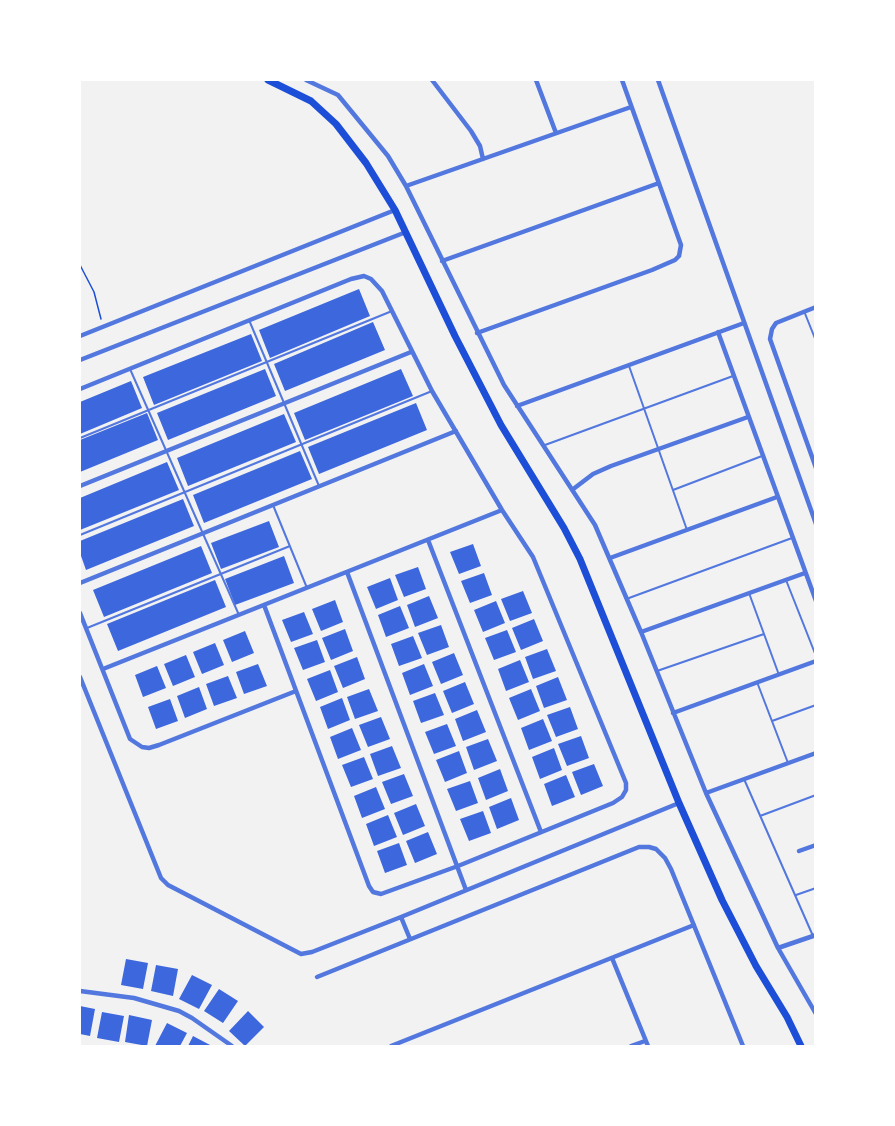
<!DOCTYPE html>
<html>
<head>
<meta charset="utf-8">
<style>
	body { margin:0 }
	#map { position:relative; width:895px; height:1126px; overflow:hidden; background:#f2f2f2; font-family:"Archivo Narrow",sans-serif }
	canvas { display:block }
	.frame { position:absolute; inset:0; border:81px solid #fff; pointer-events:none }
</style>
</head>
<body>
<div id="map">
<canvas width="895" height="1126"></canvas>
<div class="frame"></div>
</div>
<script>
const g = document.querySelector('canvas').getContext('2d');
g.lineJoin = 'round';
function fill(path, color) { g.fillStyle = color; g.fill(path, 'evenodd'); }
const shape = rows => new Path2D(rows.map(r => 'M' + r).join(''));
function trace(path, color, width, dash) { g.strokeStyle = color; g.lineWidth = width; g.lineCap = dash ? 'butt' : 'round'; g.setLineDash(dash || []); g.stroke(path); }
const building = shape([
	[359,289,370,316,270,358,259,330],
	[373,322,385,350,285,391,274,364],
	[251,334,262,361,154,405,143,377],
	[265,369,276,396,168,440,157,413],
	[401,369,413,396,305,440,294,413],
	[131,381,142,408,80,434,80,402],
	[416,403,427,430,319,474,308,447],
	[147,413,158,440,80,472,80,440],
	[284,414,296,442,188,486,177,458],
	[300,451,312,479,204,523,193,495],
	[167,462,179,490,80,530,80,498],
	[183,499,194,526,86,570,80,553,80,541],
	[269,521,279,547,221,569,211,543],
	[473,544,481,566,459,574,450,552],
	[201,546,212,573,104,617,93,590],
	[284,556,294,583,235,605,225,579],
	[418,567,426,589,404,597,395,575],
	[484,573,492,595,470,603,461,581],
	[390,578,398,600,376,609,367,587],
	[215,580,226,607,118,651,107,624],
	[523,591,532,613,510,621,501,599],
	[429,596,438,618,415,627,407,605],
	[335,600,343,622,321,631,312,609],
	[496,601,505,623,483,632,474,610],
	[400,606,409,628,386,637,378,615],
	[304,612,313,634,291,642,282,620],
	[534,619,543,641,521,650,512,628],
	[441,625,449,647,427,655,418,633],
	[345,629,353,651,331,660,322,638],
	[507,630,516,652,494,660,485,638],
	[245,631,254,653,232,662,223,640],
	[413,636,422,658,399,666,391,644],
	[317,640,325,662,303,670,294,648],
	[215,643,224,665,202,674,193,652],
	[547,649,556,671,533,679,525,657],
	[454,653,463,675,441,684,432,662],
	[186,655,195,677,173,686,164,664],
	[357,657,365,679,343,688,334,666],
	[520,660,529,682,506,691,498,669],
	[258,664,267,686,244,694,236,672],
	[424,664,433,686,410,695,402,673],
	[157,666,166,688,143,697,135,675],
	[330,670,338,692,316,701,307,679],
	[228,676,237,698,214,706,206,684],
	[558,677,567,700,544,708,536,686],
	[465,682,474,704,452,713,443,691],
	[199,687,207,709,185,718,177,696],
	[369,689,378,711,355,719,347,697],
	[531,689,540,711,518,720,509,698],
	[435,693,444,715,421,723,413,701],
	[342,698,350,720,328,729,320,707],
	[170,699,178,721,156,729,148,707],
	[570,707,578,729,556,737,547,715],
	[477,710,486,732,463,741,455,719],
	[381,717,390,739,368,747,359,725],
	[543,719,552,741,529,750,521,728],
	[447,724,456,746,434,754,425,732],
	[352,728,361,750,338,759,330,737],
	[581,736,589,758,567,766,558,744],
	[488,739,497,761,474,770,466,747],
	[392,746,401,768,378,776,370,754],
	[554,748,562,770,540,779,532,757],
	[459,751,467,773,445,782,436,760],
	[364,757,373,779,351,787,342,765],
	[594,764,603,786,581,795,572,772],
	[500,769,508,791,486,800,478,778],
	[404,774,413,796,391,804,382,782],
	[566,775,575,797,552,806,544,784],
	[470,781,478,803,456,811,447,789],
	[376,787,385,809,362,818,354,796],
	[511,798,519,820,497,829,489,807],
	[416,804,425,826,403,835,394,813],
	[483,811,491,833,469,841,460,819],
	[388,815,397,837,374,846,366,824],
	[428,832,437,854,415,863,406,841],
	[399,843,407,865,385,873,377,851],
	[126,959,148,963,143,989,121,985],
	[156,965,178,969,173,996,151,991],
	[192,975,212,985,199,1009,179,999],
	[219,989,238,1001,223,1023,204,1011],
	[80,1006,95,1009,90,1036,80,1034],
	[248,1011,264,1027,245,1046,229,1031],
	[102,1012,124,1016,119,1042,97,1038],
	[129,1015,152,1020,147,1046,125,1042],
	[167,1023,187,1033,180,1046,155,1046],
	[193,1036,212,1046,188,1046]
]);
const path = shape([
	[80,265,94,292,101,319]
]);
const service = shape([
	[804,311,816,341],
	[249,320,319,486],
	[629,366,687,530],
	[130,369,239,615],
	[80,438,392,311],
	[545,445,733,376],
	[673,490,762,456],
	[273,505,307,588],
	[80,535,432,391],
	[786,580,816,656],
	[749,593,779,675],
	[629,598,792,538],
	[87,628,290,546],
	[657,671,764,634],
	[757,682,788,763],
	[772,721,816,705],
	[744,779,813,936],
	[760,816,816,795],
	[796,895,816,888]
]);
const minor = shape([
	[306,80,338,95,388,156,406,186,504,385,595,525,641,632,706,793,778,948,816,1014],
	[432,80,471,131,480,146,483,159],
	[536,80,556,133],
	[658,80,816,524],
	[406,186,631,107],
	[442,261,659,183],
	[816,307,776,323,772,329,770,339,816,468],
	[718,332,816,601],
	[477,333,652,270,675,260,679,256,681,245,622,80],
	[80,336,395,210],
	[80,360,406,232],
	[80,389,351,279,364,276,371,279,382,291,432,391,502,510,533,557,626,783,626,790,622,797,613,803,458,866,381,894,373,892,369,886,264,605],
	[517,406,744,323],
	[80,486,411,352],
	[572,490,593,474,611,466,748,417],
	[428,540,541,832],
	[610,558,777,497],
	[347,572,466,890],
	[80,583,456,431],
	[80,613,130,739,142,747,149,748,159,745,296,691],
	[641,632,805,573],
	[103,669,502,510],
	[80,677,161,878,168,885,301,954,312,952,401,917,679,803],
	[673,713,816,661],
	[706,793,816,753],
	[799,851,816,845],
	[401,917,410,939],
	[778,948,816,935],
	[612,958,648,1046],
	[317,977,639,847,649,847,656,849,665,858,671,869,743,1046],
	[80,991,134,998,179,1011,192,1018,232,1046],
	[391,1046,694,925],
	[631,1046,645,1041]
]);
const secondary = shape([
	[268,80,311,101,336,124,366,163,395,210,455,336,501,425,564,528,580,559,679,803,722,900,756,966,787,1017,801,1046]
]);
fill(building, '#3d67dc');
trace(path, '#1d4ed8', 1.5);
trace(service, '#5277de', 2);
trace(minor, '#5277de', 4.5);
trace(secondary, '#1d4ed8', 7);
</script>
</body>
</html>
